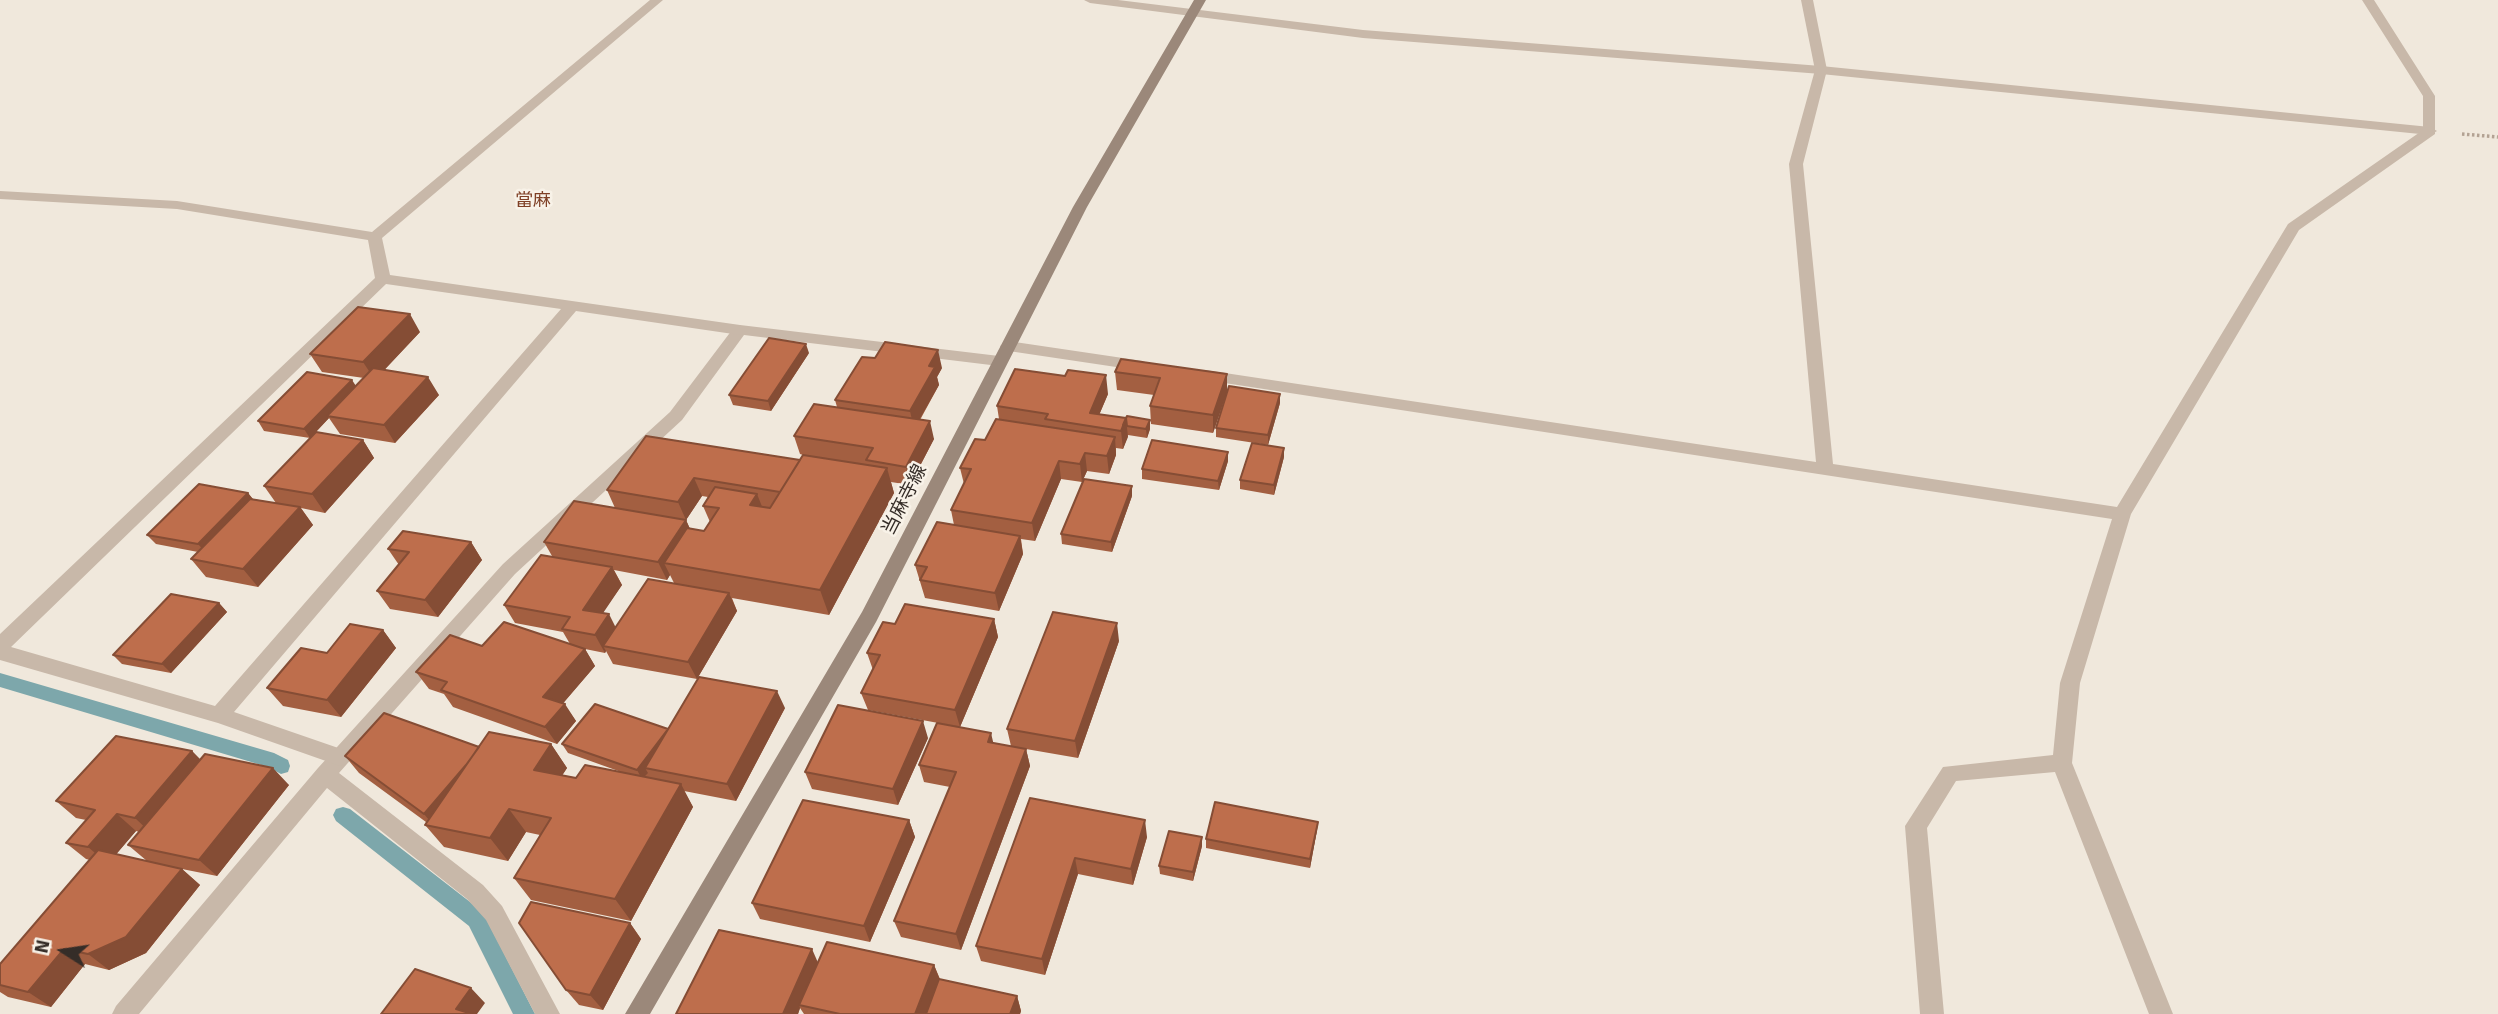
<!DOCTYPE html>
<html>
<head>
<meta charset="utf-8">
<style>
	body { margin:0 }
	#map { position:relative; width:2498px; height:1014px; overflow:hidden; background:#f0e8dc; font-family:Signika,sans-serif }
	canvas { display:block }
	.north { position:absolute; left:28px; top:916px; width:70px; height:70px; -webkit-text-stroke:5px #f8f2e8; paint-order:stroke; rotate:282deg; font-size:19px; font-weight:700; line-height:28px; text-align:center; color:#352d28 }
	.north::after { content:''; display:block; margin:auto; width:24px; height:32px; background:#352d28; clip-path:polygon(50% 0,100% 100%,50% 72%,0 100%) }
</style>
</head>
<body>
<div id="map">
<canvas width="2498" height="1014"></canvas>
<div class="north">N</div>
</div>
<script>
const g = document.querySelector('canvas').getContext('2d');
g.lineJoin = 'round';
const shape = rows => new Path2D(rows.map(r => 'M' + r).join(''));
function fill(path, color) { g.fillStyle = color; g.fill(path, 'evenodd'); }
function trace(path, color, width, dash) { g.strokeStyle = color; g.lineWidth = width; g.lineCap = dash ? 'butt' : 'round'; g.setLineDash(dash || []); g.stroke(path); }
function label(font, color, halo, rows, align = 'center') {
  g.font = font + ' Signika,"Noto Sans JP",sans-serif'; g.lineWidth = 5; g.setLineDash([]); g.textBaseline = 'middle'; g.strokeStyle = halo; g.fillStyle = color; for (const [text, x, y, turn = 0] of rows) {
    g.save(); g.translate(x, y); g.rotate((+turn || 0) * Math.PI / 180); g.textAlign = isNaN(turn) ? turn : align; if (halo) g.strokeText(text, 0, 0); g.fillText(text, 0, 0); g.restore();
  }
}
const stream = shape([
	[0,673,274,753,288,760,290,766,288,772,281,774,268,767,0,687,0,673],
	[343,807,350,809,483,912,535,1014,513,1014,469,926,336,821,333,815,336,809,343,807]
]);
const path = shape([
	[2462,134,2498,137]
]);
const lane = shape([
	[1084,0,1118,0,1363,30,1821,66,2430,127,2437,131,2430,135,1821,74,1363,38,1090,3,1084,0],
	[740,325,999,356,1007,361,999,366,744,335,682,420,515,574,339,773,483,885,502,906,560,1014,535,1014,486,920,467,899,327,788,139,1014,112,1014,116,1006,318,768,503,564,670,412,735,326,740,325]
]);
const street = shape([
	[650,0,663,0,382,238,390,275,740,325,748,330,740,335,576,311,234,712,347,751,350,757,347,763,340,766,218,723,0,660,0,634,375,278,368,240,177,209,0,199,0,191,177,201,372,232,650,0],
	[386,284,561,309,215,706,11,647,386,284],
	[1801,0,1813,0,1827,70,1803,164,1833,464,2117,507,2288,224,2423,130,2423,96,2362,0,2374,0,2435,96,2435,134,2299,230,2131,514,2080,683,2072,763,2173,1014,2149,1014,2055,772,1956,781,1927,828,1944,1014,1920,1014,1905,826,1943,767,2053,755,2060,683,2112,519,1205,380,1197,375,1205,370,1816,462,1789,164,1815,70,1801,0],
	[1008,341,1143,361,1151,366,1143,371,1002,350,1000,346,1008,341]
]);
const secondary = shape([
	[1194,0,1206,0,1087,207,876,622,650,1014,625,1014,862,612,1073,207,1194,0]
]);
const wall = shape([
	[420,332,384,370,439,395,395,443,340,434,329,418,316,432,363,440,374,458,325,513,301,508,313,525,258,587,206,577,191,559,198,552,156,544,147,535,248,493,253,499,276,503,264,486,310,438,264,431,258,421,356,386,364,378,322,372,310,354],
	[809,353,771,411,733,405,729,395],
	[1121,359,1227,392,1213,433,1151,424,1150,406,1154,395,1117,390,1115,372],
	[942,368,937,377,939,385,920,420,934,439,910,485,891,482,894,493,829,615,732,598,737,611,697,679,613,664,606,651,605,653,585,649,595,666,563,703,576,721,557,744,453,707,444,694,429,689,416,672,482,646,570,644,563,632,515,623,504,605,552,556,544,542,615,508,607,490,800,460,803,455,800,454,794,436,837,407,835,400],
	[702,496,708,497,703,506,710,522,704,531,690,529,686,520],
	[614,570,667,580,670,575,674,583,615,627,602,613,622,585],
	[1108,394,1099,415,1150,429,1147,438,1128,435,1123,449,1116,448,1116,455,1109,474,1087,471,1082,482,1061,479,1035,541,1021,539,1023,554,999,611,925,598,915,565,954,525,951,510,964,484,960,468,985,440,999,419,997,406],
	[1280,403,1268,445,1216,437,1216,428],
	[1228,452,1228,461,1219,490,1142,479,1142,469],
	[1284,457,1274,495,1240,489,1240,480],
	[1132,496,1112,552,1062,544,1061,534],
	[471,542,482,560,438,617,390,609,377,591,399,565,388,549],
	[219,603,227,612,171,673,122,664,113,655],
	[994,619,998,637,960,727,868,710,861,693,873,670,867,653,895,624],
	[383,630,396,648,341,717,283,706,267,688,327,653],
	[1119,641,1078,758,1026,749,1030,766,961,950,901,937,894,921,950,787,924,782,919,765,993,743,1011,746,1007,729],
	[785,708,736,801,684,791,693,807,631,921,531,900,514,878,540,835,526,832,508,861,444,847,425,825,426,822,359,773,345,756,479,747,551,744,567,768,562,775,576,778,624,773,568,753,562,744,668,729],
	[928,738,898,805,812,789,805,772],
	[192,751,200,760,289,785,217,876,182,869,200,885,146,953,109,970,85,964,51,1007,8,997,0,992,0,964,90,860,86,859,66,843,86,820,76,818,56,801],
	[136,831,139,832,128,845,147,861,116,854],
	[1030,798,1147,837,1133,885,1078,874,1045,975,981,961,976,946],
	[909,820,915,837,870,942,760,919,752,903],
	[1318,822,1317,830,1310,868,1206,848,1206,839],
	[1202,837,1202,846,1193,881,1160,874,1159,866],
	[630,923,641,939,603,1010,579,1005,566,990],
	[818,962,934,965,940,979,1017,996,1021,1011,1020,1014,804,1014,800,1008,798,1014,676,1014]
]);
const shadedWall = shape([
	[410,314,420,332,375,380,363,362],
	[806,344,809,353,771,411,768,401],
	[938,350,942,368,937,377,939,385,914,429,910,411,929,366],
	[1227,374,1227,392,1213,433,1213,415],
	[1106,375,1108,394,1094,427,1090,413],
	[428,377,439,395,395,443,384,425],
	[352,380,358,389,327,416,329,418,310,438,304,429],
	[1280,394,1280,403,1268,445,1268,435],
	[1126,418,1128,437,1123,449,1121,431],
	[1150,420,1150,429,1147,438,1146,429],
	[930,421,934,439,910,485,906,467],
	[1115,437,1116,455,1109,474,1107,456],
	[363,440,374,458,325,513,312,494],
	[1284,448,1284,457,1274,495,1274,485],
	[1228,452,1228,461,1219,490,1218,481],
	[1085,453,1087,471,1082,482,1080,464],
	[1059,461,1061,479,1035,541,1032,523],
	[887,468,894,493,829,615,820,590],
	[694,478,702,496,686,520,694,538,664,563,670,575,667,580,658,562,686,520,678,502],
	[1132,486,1132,496,1112,552,1111,542],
	[248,493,255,502,206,553,198,544],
	[757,494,767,519,750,505],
	[300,507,313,525,258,587,243,569],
	[1020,536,1023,554,999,611,995,593],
	[471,542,482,560,438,617,425,600],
	[612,567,622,585,593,628,583,610],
	[729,593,737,611,697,679,688,662],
	[219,603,227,612,171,673,162,664],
	[609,614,618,632,603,646,606,651,605,653,595,635],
	[994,619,998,637,960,727,955,710],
	[1117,623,1119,641,1078,758,1075,741],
	[383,630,396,648,341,717,327,700],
	[585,649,595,666,554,714,543,697],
	[777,691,785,708,736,801,727,784],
	[565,704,576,721,557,744,545,727],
	[923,721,928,738,898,805,893,789],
	[669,729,645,768,648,773,642,779,637,770],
	[991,733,995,750,988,742],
	[551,744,567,768,551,793,534,770],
	[481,748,434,826,424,814],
	[1026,749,1030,766,961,950,956,934],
	[192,751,209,768,153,835,135,818],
	[273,768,289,785,217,876,199,860],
	[681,784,693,807,631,921,615,899],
	[509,809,526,832,508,861,490,838],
	[117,814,136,831,108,864,88,847],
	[909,820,915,837,870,942,864,926],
	[1145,820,1147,837,1133,885,1131,869],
	[1318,822,1317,830,1310,868,1310,859],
	[1202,837,1202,846,1193,881,1193,872],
	[1075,858,1078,874,1045,975,1042,959],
	[182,869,200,885,146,953,109,970,88,954],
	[630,923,641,939,603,1010,590,995],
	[64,949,85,964,51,1007,28,992],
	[812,949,819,965,799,1005,800,1008,798,1014,783,1014],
	[934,965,940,980,927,1014,915,1014],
	[471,988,485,1003,477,1014,462,1014,456,1009],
	[1017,996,1021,1011,1020,1014,1010,1014]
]);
const building = shape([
	[358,307,410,314,363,362,310,354,358,307],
	[769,338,806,344,768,401,729,395,769,338],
	[885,342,938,350,929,366,935,367,910,411,835,400,862,357,875,358,885,342],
	[1121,359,1227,374,1213,415,1150,406,1160,378,1115,372,1121,359],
	[373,368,428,377,384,425,327,416,373,368],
	[1015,369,1065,376,1068,370,1106,375,1090,413,1126,418,1121,431,1045,419,1048,414,997,406,1015,369],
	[307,372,352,380,304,429,258,421,307,372],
	[1229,386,1280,394,1268,435,1216,428,1229,386],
	[814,404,930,421,906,467,866,460,873,448,794,436,814,404],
	[1127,416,1150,420,1146,429,1127,426,1126,418,1123,425,1127,416],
	[996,419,1115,437,1107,456,1085,453,1080,464,1059,461,1032,523,951,510,971,469,960,468,975,439,985,440,996,419],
	[316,432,363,440,312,494,264,486,316,432],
	[646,436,800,460,780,492,694,478,678,502,607,490,646,436],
	[1152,440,1228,452,1218,481,1142,469,1152,440],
	[1252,443,1284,448,1274,485,1240,480,1252,443],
	[803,455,887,468,820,590,664,563,687,528,704,531,719,508,703,506,715,487,757,494,750,505,770,508,803,455],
	[1084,479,1132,486,1111,542,1061,534,1084,479],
	[199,484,248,493,198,544,147,535,199,484],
	[250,499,300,507,243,569,191,559,250,499],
	[574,501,686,520,658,562,544,542,574,501],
	[937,522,1020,536,995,593,920,580,927,567,915,565,937,522],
	[403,531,471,542,425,600,377,591,409,552,388,549,403,531],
	[541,555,612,567,583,610,609,614,595,635,562,629,570,617,504,605,541,555],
	[648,579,729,593,688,662,603,646,648,579],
	[171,594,219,603,162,664,113,655,171,594],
	[905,604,994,619,955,710,861,693,880,655,867,653,883,622,895,624,905,604],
	[1053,612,1117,623,1075,741,1007,729,1053,612],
	[504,622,585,649,543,697,565,704,545,727,441,690,447,682,416,672,450,635,482,646,504,622],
	[350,624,383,630,327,700,267,688,301,648,327,653,350,624],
	[699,677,777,691,727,784,645,768,699,677],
	[595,704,668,729,637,770,562,744,595,704],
	[838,705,923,721,893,789,805,772,838,705],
	[384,713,479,747,466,765,424,814,345,756,384,713],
	[937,723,991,733,988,742,1026,749,956,934,894,921,956,772,919,765,937,723],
	[489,732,551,744,534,770,576,778,585,765,681,784,615,899,514,878,551,818,509,809,490,838,425,825,489,732],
	[116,736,192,751,135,818,117,814,88,847,66,843,95,810,56,801,116,736],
	[205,754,273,768,199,860,128,845,205,754],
	[1030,798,1145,820,1131,869,1075,858,1042,959,976,946,1030,798],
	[803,800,909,820,864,926,752,903,803,800],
	[1215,802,1318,822,1310,859,1206,839,1215,802],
	[1169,831,1202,837,1193,872,1159,866,1169,831],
	[98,850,182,869,126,937,88,954,64,949,28,992,0,985,0,964,98,850],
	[531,902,630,923,590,995,566,990,519,923,531,902],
	[719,930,812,949,783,1014,676,1014,719,930],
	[827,942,934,965,915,1014,840,1014,799,1005,827,942],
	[415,969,471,988,456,1009,472,1014,381,1014,415,969],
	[939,979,1017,996,1010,1014,926,1014,939,979]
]);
const farNeighbourhoodnames = [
	["當麻",533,201]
];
const streetNames = [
	["当麻寺線",905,500,-63]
];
fill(stream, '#7da7ab');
trace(path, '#b3a293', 3.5, [2.5, 2.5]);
fill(lane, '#c8b8a9');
fill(street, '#c8b8a9');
fill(secondary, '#9b887a');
fill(wall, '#a35f41');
fill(shadedWall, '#854d35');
fill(building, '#be6e4c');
trace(building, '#854d35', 2);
label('18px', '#7f4026', '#f8f2e8', farNeighbourhoodnames);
label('19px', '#352d28', '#f8f2e8', streetNames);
</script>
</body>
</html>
